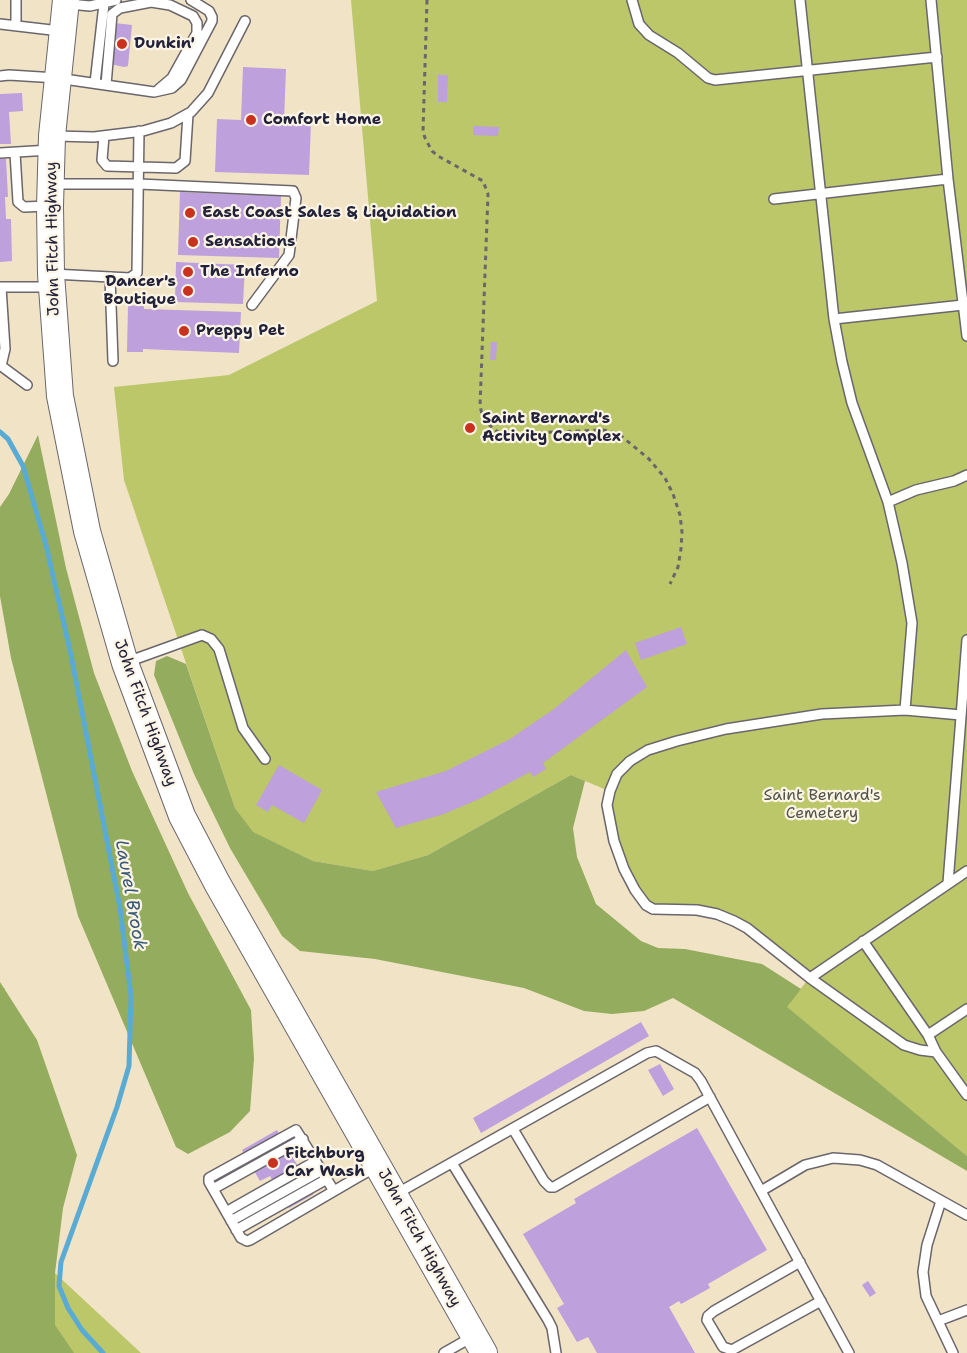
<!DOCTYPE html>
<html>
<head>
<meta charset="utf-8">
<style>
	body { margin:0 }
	canvas { display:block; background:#f1e3c6 }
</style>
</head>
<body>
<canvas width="967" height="1353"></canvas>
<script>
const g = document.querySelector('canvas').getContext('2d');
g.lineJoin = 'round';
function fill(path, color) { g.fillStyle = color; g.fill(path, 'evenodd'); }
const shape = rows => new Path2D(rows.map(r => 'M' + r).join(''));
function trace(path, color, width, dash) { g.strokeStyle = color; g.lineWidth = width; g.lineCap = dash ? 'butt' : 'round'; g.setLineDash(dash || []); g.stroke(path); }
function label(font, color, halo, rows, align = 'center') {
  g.font = font + ' "Shantell Sans",sans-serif'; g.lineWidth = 4.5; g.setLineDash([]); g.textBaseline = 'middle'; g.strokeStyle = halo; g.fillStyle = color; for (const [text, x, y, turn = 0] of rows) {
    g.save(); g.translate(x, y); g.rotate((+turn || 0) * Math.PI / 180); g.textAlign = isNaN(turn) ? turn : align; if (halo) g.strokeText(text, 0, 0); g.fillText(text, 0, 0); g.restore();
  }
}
const green = shape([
	[351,0,967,0,967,1156,786,1007,810,977,734,921,646,905,614,841,609,791,571,775,428,855,373,871,313,861,252,832,235,808,124,480,114,387,229,375,377,301],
	[5,988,8,1055,42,1261,141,1353,0,1353,0,992]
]);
const forest = shape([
	[38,435,66,568,94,673,132,771,188,893,251,1010,254,1059,250,1111,230,1132,188,1154,176,1147,78,916,11,658,0,596,0,507,9,494],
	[167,656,186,664,235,808,253,832,313,861,373,871,428,855,571,775,585,781,573,828,577,857,596,904,641,941,658,948,685,949,762,964,801,989,787,1007,967,1156,967,1171,673,998,644,1011,612,1014,584,1011,524,988,375,959,300,951,282,936,230,848,194,774,154,675,156,661],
	[0,982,37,1040,77,1155,63,1208,55,1273,55,1325,74,1353,0,1353]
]);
const stream = shape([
	[0,432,8,439,23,466,46,545,71,655,120,908,131,996,129,1066,117,1107,61,1262,59,1286,68,1308,82,1330,103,1353]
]);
const building = shape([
	[114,23,132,25,128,66,124,67,110,64,113,58,115,30,113,30],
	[243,67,286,69,284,121,311,122,309,175,215,172,217,119,241,120],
	[438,75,448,75,447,102,438,102],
	[22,93,23,111,9,112,11,144,0,144,0,94],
	[473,126,499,127,498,136,473,135],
	[0,159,6,159,8,197,5,197,6,219,11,219,12,261,0,262],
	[180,192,281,196,279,258,178,255],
	[176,262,245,265,243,304,175,302],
	[128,305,144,306,144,309,241,312,239,353,143,349,143,352,127,352],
	[491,342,497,342,496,360,490,360],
	[557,415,575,415,576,421,557,421],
	[681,627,687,644,641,660,635,643],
	[626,650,647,687,543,763,546,769,533,777,530,772,479,799,444,814,396,828,376,792,446,771,510,739,554,709],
	[279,765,322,790,304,823,272,805,268,812,256,805],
	[641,1022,649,1036,481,1133,473,1118],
	[660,1064,674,1089,663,1096,648,1070],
	[697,1128,767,1250,708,1284,710,1288,681,1304,679,1301,669,1307,695,1353,597,1353,588,1337,577,1342,557,1308,564,1304,523,1234,576,1203,574,1199],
	[277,1130,314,1194,289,1208,270,1176,260,1181,242,1150],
	[868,1281,876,1293,870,1297,862,1285]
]);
const path = shape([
	[427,0,423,131,425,138,432,151,438,156,483,181,488,194,480,406,482,414,492,428,498,432,507,434,602,430,610,431,620,435,649,459,665,478,673,494,680,515,682,532,681,549,678,567,670,584]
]);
const service = shape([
	[16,0,16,24],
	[632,0,639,24,649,35,678,53,708,78,715,80,937,57],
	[800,0,834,319,842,362,852,403,888,502,902,563,912,623,905,710],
	[931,0,948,179,967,336],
	[69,4,90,6,116,0],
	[0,24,60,31],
	[0,76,9,75,57,78,154,92,172,88,181,80,212,21,212,17,209,11,191,0],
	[95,83,104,4],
	[106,85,112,14,120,8,151,2,170,5,193,16,197,23,197,33,172,78,159,89],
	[55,136,94,137,143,131,171,123,191,112,208,93,245,21],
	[104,136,102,160,107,166,176,168,185,161,188,114],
	[0,153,50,150],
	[15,153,18,202,24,207,48,206],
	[53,184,139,184,293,191,296,198,289,255,252,305],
	[774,199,948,179],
	[53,274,130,278,137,273,139,131],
	[110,277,113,361],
	[0,287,50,287],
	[1,287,5,349,1,366],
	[834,319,963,305],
	[0,365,27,385],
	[888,502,916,490,954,481,967,475],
	[127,662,202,635,211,639,219,649,243,728,265,759],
	[948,883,967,640],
	[863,941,928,1035,936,1052,967,1095],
	[810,978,967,871],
	[928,1035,967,1009],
	[936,1052,920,1050,904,1045,810,978,747,928,734,921,717,914,697,910,653,909,646,905,635,890,624,869,614,841,607,805,610,791,617,774,630,761,648,750,677,741,726,729,822,714,905,710,961,715],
	[513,1129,544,1181,550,1187,554,1187,710,1097],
	[452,1163,548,1320,552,1328,556,1353],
	[213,1189,303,1139],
	[334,1191,296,1130,209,1178,209,1182,241,1238,247,1241,250,1240,358,1177,376,1167],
	[761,1191,805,1165,833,1158,860,1160,877,1165,967,1215],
	[396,1194,647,1053,656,1051,695,1073,701,1081,849,1353],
	[941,1201,927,1245,923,1272,926,1296,953,1353],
	[226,1212,316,1161],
	[231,1221,322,1170],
	[236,1230,327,1179],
	[800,1262,714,1311,708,1316,707,1320,723,1347,732,1350,821,1301],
	[938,1321,967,1310],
	[444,1353,472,1337]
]);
const secondary = shape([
	[66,0,52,136,50,206,51,274,60,396,87,531,125,663,182,816,217,883,484,1353]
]);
const markers = [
	[122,44,6,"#c8321e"],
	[251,120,6,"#c8321e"],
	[190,213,6,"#c8321e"],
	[193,242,6,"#c8321e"],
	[188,272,6,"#c8321e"],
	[188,291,6,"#c8321e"],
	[184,331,6,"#c8321e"],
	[470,428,6,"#c8321e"],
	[273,1163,6,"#c8321e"]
];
const poiNames = [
	["Dunkin'",134,44],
	["Comfort Home",263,120],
	["East Coast Sales & Liquidation",202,213],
	["Sensations",205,242],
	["The Inferno",200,272],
	["Dancer's",176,282,"right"],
	["Boutique",176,300,"right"],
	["Preppy Pet",196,331],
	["Saint Bernard's",482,419],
	["Activity Complex",482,437],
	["Fitchburg",285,1154],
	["Car Wash",285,1172]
];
const streetNames = [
	["John Fitch Highway",53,239,-91],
	["John Fitch Highway",145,713,70],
	["John Fitch Highway",419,1238,61]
];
const parkNames = [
	["Saint Bernard's",822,796],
	["Cemetery",822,814]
];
const waterNames = [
	["Laurel Brook",130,895,80]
];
fill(green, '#bbc769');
fill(forest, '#94ac5d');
trace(stream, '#59abd4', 5);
fill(building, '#bda0dc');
trace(service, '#6a666c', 12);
trace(secondary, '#6a666c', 28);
trace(path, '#6a666c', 3, [4.5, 4.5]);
trace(service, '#fff', 9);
trace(secondary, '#fff', 26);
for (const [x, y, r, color] of markers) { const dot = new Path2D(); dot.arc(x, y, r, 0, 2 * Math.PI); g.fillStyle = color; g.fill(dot); trace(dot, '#fcf5e5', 2); }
label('bold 16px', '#22223b', '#fcf5e5', poiNames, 'left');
label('16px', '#22223b', '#fcf5e5', streetNames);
label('16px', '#505449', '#fcf5e5', parkNames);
label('italic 18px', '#385978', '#fcf5e5', waterNames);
</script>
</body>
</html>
